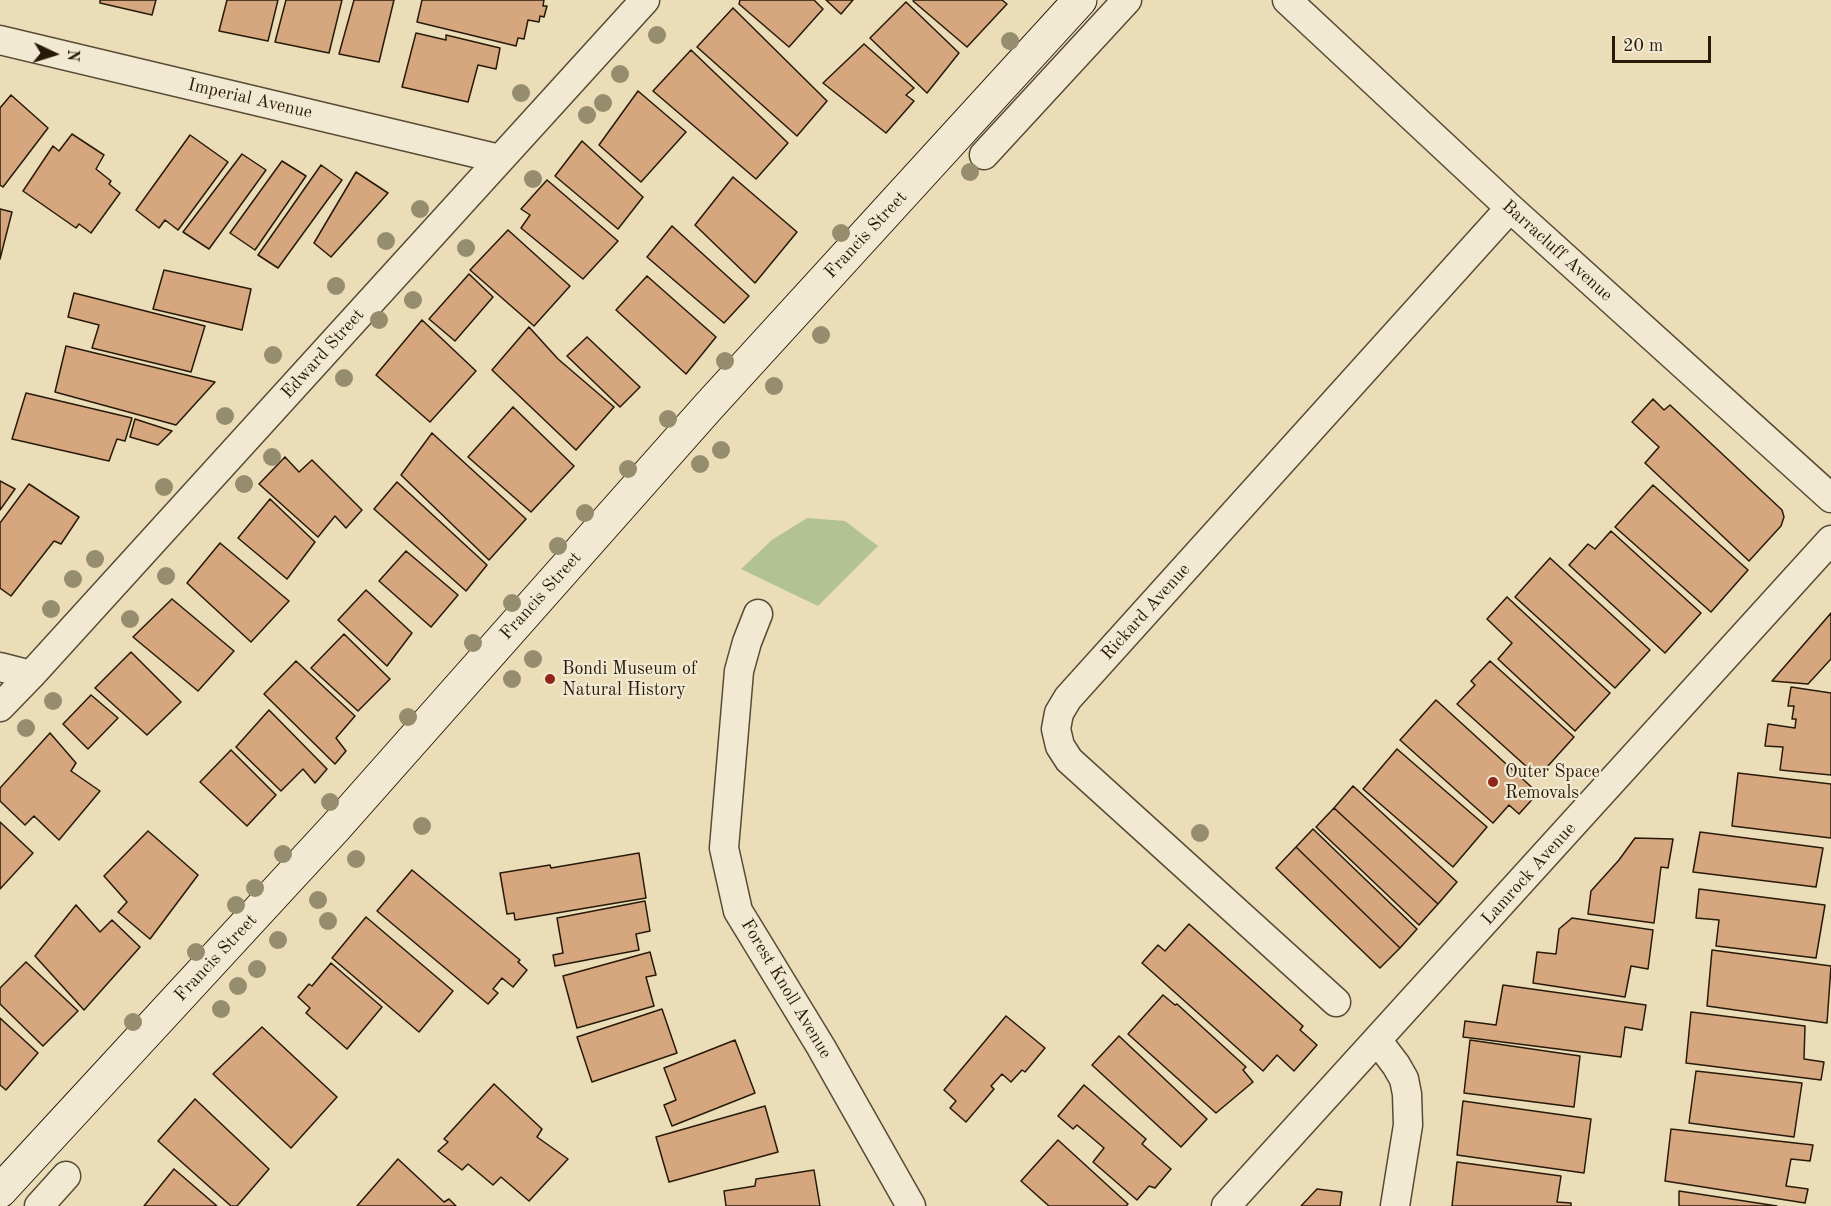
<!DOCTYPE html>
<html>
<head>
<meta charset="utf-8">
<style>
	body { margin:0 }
	#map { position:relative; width:1831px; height:1206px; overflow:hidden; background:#eaddb8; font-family:"Old Standard TT",serif }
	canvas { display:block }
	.north { position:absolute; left:24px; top:24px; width:60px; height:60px; -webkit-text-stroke:4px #f1e9d1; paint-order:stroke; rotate:94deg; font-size:16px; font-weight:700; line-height:24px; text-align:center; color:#281a09 }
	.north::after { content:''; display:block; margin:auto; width:21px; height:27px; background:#281a09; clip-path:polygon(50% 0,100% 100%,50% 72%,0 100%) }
	.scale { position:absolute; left:1612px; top:36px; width:99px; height:27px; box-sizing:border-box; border:3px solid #281a09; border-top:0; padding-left:8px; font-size:18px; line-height:21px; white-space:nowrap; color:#281a09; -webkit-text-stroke:4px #f1e9d1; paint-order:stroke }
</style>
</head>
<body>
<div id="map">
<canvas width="1831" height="1206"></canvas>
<div class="north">N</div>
<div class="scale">20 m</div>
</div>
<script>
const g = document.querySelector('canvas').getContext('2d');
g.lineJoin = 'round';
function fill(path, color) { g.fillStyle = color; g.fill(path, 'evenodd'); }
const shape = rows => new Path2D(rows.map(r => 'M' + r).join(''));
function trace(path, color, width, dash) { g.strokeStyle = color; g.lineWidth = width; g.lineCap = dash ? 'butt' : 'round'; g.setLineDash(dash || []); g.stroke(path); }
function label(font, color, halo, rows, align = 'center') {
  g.font = font + ' "Old Standard TT",serif'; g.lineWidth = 4.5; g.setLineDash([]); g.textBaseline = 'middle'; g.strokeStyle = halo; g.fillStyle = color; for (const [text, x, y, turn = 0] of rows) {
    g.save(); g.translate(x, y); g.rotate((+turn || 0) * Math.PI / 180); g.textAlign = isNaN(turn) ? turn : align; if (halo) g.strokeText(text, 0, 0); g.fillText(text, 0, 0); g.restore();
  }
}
const green = shape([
	[807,518,845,521,878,546,818,606,741,569,772,540]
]);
const building = shape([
	[100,0,156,0,152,15,100,3,100,0],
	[227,0,278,0,268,41,219,31,227,0],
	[286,0,342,0,329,53,275,42,286,0],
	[354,0,394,0,379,62,339,54,354,0],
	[422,0,544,0,543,6,547,6,544,17,540,16,539,22,528,20,524,39,518,38,516,46,417,22,422,0],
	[740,0,814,0,823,9,789,47,739,4,740,0],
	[826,0,853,0,841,14,826,0],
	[914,0,1002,0,1007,4,967,47,913,1,914,0],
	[906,2,959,53,927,93,870,38,906,2],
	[733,8,827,101,797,136,697,47,733,8],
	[416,33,446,40,446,35,500,48,496,69,478,65,468,102,402,87,416,33],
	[864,44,914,88,906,95,914,101,886,133,823,83,864,44],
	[691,50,788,143,756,179,653,91,691,50],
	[638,91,686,132,641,182,599,145,638,91],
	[11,95,48,128,3,187,0,185,0,108,11,95],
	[72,134,104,155,96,169,111,181,109,184,120,193,91,233,79,224,76,228,23,191,53,146,59,151,72,134],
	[190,135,228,162,178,230,165,220,159,228,136,210,190,135],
	[582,141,643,197,618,229,555,176,582,141],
	[242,154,266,170,209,249,183,232,242,154],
	[282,161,306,176,255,250,230,233,282,161],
	[321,165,342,180,278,268,258,255,321,165],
	[356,172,388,193,331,257,314,243,356,172],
	[733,177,797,232,755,283,695,225,733,177],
	[547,180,618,241,583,279,521,228,530,215,521,209,547,180],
	[0,209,12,212,0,259,0,209],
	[672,226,749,296,724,323,647,257,672,226],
	[508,230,570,286,534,326,470,270,508,230],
	[164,270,251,289,242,330,153,309,164,270],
	[469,274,493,297,455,341,429,319,469,274],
	[647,276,716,337,686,374,616,310,647,276],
	[74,293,205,326,191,372,92,348,99,325,68,317,74,293],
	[422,320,476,371,430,422,376,375,422,320],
	[529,327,558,359,614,407,576,450,492,370,529,327],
	[587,337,640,387,620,407,567,356,587,337],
	[66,346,215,382,176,425,55,392,66,346],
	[26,393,132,418,125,441,117,439,109,461,12,439,26,393],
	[1653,399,1664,410,1670,405,1782,510,1784,517,1781,526,1749,561,1645,463,1659,447,1632,422,1653,399],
	[513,407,574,466,531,512,468,457,513,407],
	[135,419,172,431,158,445,130,437,135,419],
	[432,433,526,519,489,560,401,475,432,433],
	[285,457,299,472,312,460,362,510,346,528,335,516,318,537,259,484,285,457],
	[0,481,15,489,0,510,0,481],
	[397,482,487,565,466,591,374,509,397,482],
	[29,484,79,517,61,544,54,541,11,596,0,588,0,523,29,484],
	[1653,485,1748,570,1711,612,1615,527,1653,485],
	[270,499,315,542,287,579,238,538,270,499],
	[1611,531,1701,613,1665,653,1569,565,1588,544,1595,549,1611,531],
	[220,543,289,601,251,642,187,583,220,543],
	[406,551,458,595,431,627,379,581,406,551],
	[1550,558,1650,650,1615,688,1515,597,1550,558],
	[366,590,412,633,387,666,338,620,366,590],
	[1507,597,1610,693,1575,731,1498,659,1512,643,1487,619,1507,597],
	[172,599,234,651,198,691,133,637,172,599],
	[1831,613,1831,659,1808,684,1772,681,1831,613],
	[344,634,390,679,358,711,311,668,344,634],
	[131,652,181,702,147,735,95,688,131,652],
	[296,661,355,716,336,738,346,751,335,764,264,694,296,661],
	[1490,661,1574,737,1538,777,1457,704,1475,685,1471,681,1490,661],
	[1791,687,1831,693,1831,775,1780,770,1783,747,1765,746,1768,724,1795,728,1796,719,1792,719,1794,706,1788,706,1791,687],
	[91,695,118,718,88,749,63,724,91,695],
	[1436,700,1538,793,1519,814,1509,805,1493,823,1400,740,1436,700],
	[269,710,327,769,315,783,303,769,281,791,236,747,269,710],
	[50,733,76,763,71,771,100,791,59,840,34,816,25,825,0,801,0,788,50,733],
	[1397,749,1487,827,1453,867,1363,789,1397,749],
	[231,750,276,795,247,826,200,782,231,750],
	[1738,773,1831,784,1831,838,1732,826,1738,773],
	[1353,786,1457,882,1438,904,1334,808,1353,786],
	[1334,808,1438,904,1419,925,1316,827,1334,808],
	[0,822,33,853,0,889,0,822],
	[1313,829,1417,929,1400,948,1296,847,1313,829],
	[148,831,198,875,150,939,118,912,127,902,104,876,148,831],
	[1700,832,1823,848,1816,887,1693,872,1700,832],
	[1635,838,1673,839,1668,868,1661,867,1654,923,1588,914,1591,891,1619,860,1635,838],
	[1296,847,1400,948,1380,968,1276,868,1296,847],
	[639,853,646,898,515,920,514,913,507,914,500,873,550,865,551,868,639,853],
	[412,870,520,960,518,962,527,970,513,987,502,978,493,989,498,993,488,1004,377,911,412,870],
	[1699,889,1825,905,1816,958,1716,946,1719,920,1696,918,1699,889],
	[645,901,650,931,636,934,639,950,555,966,553,955,563,953,557,918,645,901],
	[76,905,100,932,112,920,140,947,84,1010,35,956,76,905],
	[366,917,453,991,419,1032,332,958,366,917],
	[1572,918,1653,930,1648,969,1631,966,1625,997,1533,983,1537,952,1556,954,1559,929,1572,918],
	[1189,924,1303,1026,1300,1030,1317,1045,1294,1071,1277,1055,1263,1071,1142,963,1158,945,1165,951,1189,924],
	[1712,950,1831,966,1827,1023,1707,1006,1712,950],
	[650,952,656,975,646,977,654,1006,577,1028,563,976,650,952],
	[26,962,78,1011,43,1046,0,1004,0,988,26,962],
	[331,963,382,1007,347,1049,306,1013,310,1008,298,997,309,984,312,986,331,963],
	[1503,985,1646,1005,1642,1030,1625,1027,1621,1057,1463,1037,1465,1021,1496,1025,1503,985],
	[1163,995,1175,1005,1177,1004,1246,1067,1243,1070,1253,1082,1216,1113,1128,1034,1163,995],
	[662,1009,677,1053,592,1082,577,1037,662,1009],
	[1691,1012,1805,1026,1804,1059,1824,1062,1821,1080,1686,1063,1691,1012],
	[1006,1016,1045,1048,1025,1072,1022,1070,1011,1082,1002,1074,991,1086,994,1089,966,1122,950,1108,956,1101,944,1090,1006,1016],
	[0,1018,38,1053,6,1090,0,1085,0,1018],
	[262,1027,337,1097,291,1148,213,1074,262,1027],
	[1119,1036,1207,1119,1181,1147,1092,1065,1119,1036],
	[735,1040,755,1093,672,1126,664,1105,676,1100,664,1068,735,1040],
	[1470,1040,1580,1056,1574,1107,1464,1093,1470,1040],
	[1696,1071,1802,1083,1794,1137,1689,1123,1696,1071],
	[494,1084,542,1129,537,1137,568,1159,529,1201,501,1177,493,1185,468,1164,462,1170,438,1151,448,1142,444,1139,494,1084],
	[1084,1085,1146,1139,1142,1144,1171,1169,1155,1188,1149,1186,1137,1200,1093,1162,1104,1148,1077,1125,1073,1129,1058,1116,1084,1085],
	[195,1099,269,1169,237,1206,231,1206,158,1141,195,1099],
	[1463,1101,1591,1119,1584,1173,1457,1155,1463,1101],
	[765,1106,778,1152,669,1182,656,1137,765,1106],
	[1671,1129,1813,1145,1810,1161,1791,1159,1786,1186,1808,1189,1805,1203,1665,1181,1671,1129],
	[1058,1140,1128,1204,1126,1206,1049,1206,1021,1181,1058,1140],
	[398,1159,444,1202,449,1199,456,1206,357,1206,398,1159],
	[1457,1162,1561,1176,1557,1202,1571,1203,1571,1206,1452,1206,1457,1162],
	[174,1169,217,1206,144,1206,174,1169],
	[814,1170,820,1206,726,1206,724,1191,755,1186,756,1179,814,1170],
	[1317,1189,1342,1192,1340,1206,1301,1206,1317,1189],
	[1679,1191,1777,1206,1679,1206,1679,1191]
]);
const street = shape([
	[1287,0,1510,208,1831,498],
	[0,40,500,159],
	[984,155,1127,0],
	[758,614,747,642,739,671,724,848,738,911,821,1047,911,1206],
	[0,667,31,675],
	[0,707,31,675,645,0],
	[1336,1002,1069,760,1060,746,1056,729,1059,713,1068,698,1510,208],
	[1377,1040,1396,1065,1404,1079,1407,1094,1408,1125,1395,1206],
	[39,1206,66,1176],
	[1226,1206,1831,540]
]);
const secondary = shape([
	[0,1191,335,828,709,406,1080,0]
]);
const trees = [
	[657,35],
	[1010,41],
	[620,74],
	[521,93],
	[603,103],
	[587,115],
	[970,172],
	[533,179],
	[420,209],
	[841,233],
	[386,241],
	[466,248],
	[336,286],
	[413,300],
	[379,320],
	[821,335],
	[273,355],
	[725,361],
	[344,378],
	[774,386],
	[225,416],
	[668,419],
	[721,450],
	[272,457],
	[700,464],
	[628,469],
	[244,484],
	[164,487],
	[585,513],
	[558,546],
	[95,559],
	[166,576],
	[73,579],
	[512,603],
	[51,609],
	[130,619],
	[473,643],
	[533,659],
	[512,679],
	[53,701],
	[408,717],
	[26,728],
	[330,802],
	[422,826],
	[1200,833],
	[283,854],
	[356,859],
	[255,888],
	[318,900],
	[236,905],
	[328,921],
	[278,940],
	[196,952],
	[257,969],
	[238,986],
	[221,1009],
	[133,1022]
];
const markers = [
	[550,679,6,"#8f2418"],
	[1493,782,6,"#8f2418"]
];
const streetNames = [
	["Imperial Avenue",250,99,13],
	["Francis Street",866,235,-47],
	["Barracluff Avenue",1557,251,42],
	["Edward Street",323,354,-48],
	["Francis Street",541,596,-48],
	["Rickard Avenue",1146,612,-48],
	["Lamrock Avenue",1529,874,-48],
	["Francis Street",216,958,-47],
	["Forest Knoll Avenue",786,989,59]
];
const poiNames = [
	["Bondi Museum of",562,669],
	["Natural History",562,690],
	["Outer Space",1505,772],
	["Removals",1505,793]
];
fill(green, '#b3c292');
fill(building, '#d6a67f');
trace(building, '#281a09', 1.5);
trace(street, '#584b35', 31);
trace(secondary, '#281a09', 35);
trace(street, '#f1e9d1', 28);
trace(secondary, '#f1e9d1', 33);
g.fillStyle = '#968d6e';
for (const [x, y] of trees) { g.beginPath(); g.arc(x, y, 9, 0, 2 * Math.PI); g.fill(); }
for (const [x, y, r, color] of markers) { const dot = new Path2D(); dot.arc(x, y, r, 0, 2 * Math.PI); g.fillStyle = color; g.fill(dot); trace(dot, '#f1e9d1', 2); }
label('18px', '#281a09', '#f1e9d1', streetNames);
label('18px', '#281a09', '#f1e9d1', poiNames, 'left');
</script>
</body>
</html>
